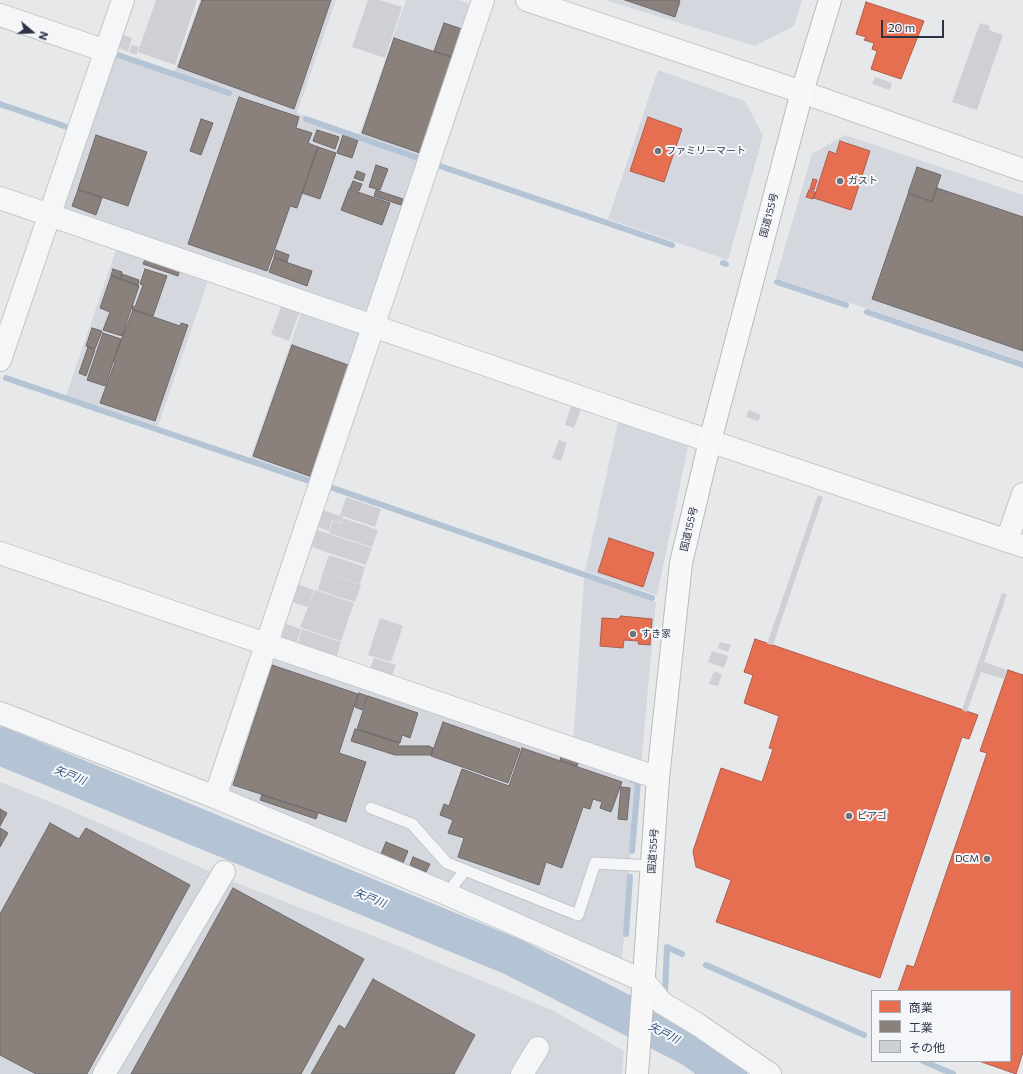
<!DOCTYPE html>
<html>
<head>
<meta charset="utf-8">
<style>
	body { margin:0 }
	#map { position:relative; width:1023px; height:1074px; overflow:hidden; background:#e6e8ea; font-family:Commissioner,"Noto Sans JP",sans-serif }
	canvas { display:block }
	.legend { position:absolute; left:871px; top:990px; width:140px; height:72px; box-sizing:border-box; background:#f4f6f9; border:1px solid #a4a8b1; margin:0; padding:5px 7px; list-style:none; font-size:12px; color:#2b3445 }
	.legend li { display:flex; align-items:center; gap:8px; height:20px }
	.legend b { width:20px; border:1px solid #a4a8b1 }
	.north { position:absolute; left:12px; top:12px; width:40px; height:40px; -webkit-text-stroke:3px #f4f6f9; paint-order:stroke; rotate:109deg; font-size:11px; font-weight:700; line-height:16px; text-align:center; color:#2b3445 }
	.north::after { content:''; display:block; margin:auto; width:14px; height:18px; background:#2b3445; clip-path:polygon(50% 0,100% 100%,50% 72%,0 100%) }
	.scale { position:absolute; left:881px; top:20px; width:63px; height:18px; box-sizing:border-box; border:2px solid #2b3445; border-top:0; padding-left:5px; font-size:12px; line-height:14px; white-space:nowrap; color:#2b3445; -webkit-text-stroke:3px #f4f6f9; paint-order:stroke }
</style>
</head>
<body>
<div id="map">
<canvas width="1023" height="1074"></canvas>
<ul class="legend">
<li><b style="height:11px;background:#e76f51"></b>商業</li>
<li><b style="height:11px;background:#8a817c"></b>工業</li>
<li><b style="height:11px;background:#ced0d3"></b>その他</li>
</ul>
<div class="north">N</div>
<div class="scale">20 m</div>
</div>
<script>
const g = document.querySelector('canvas').getContext('2d');
g.lineJoin = 'round';
function fill(path, color) { g.fillStyle = color; g.fill(path, 'evenodd'); }
const shape = rows => new Path2D(rows.map(r => 'M' + r).join(''));
function trace(path, color, width, dash) { g.strokeStyle = color; g.lineWidth = width; g.lineCap = dash ? 'butt' : 'round'; g.setLineDash(dash || []); g.stroke(path); }
function label(font, color, halo, rows, align = 'center') {
  g.font = font + ' Commissioner,"Noto Sans JP",sans-serif'; g.lineWidth = 4; g.setLineDash([]); g.textBaseline = 'middle'; g.strokeStyle = halo; g.fillStyle = color; for (const [text, x, y, turn = 0] of rows) {
    g.save(); g.translate(x, y); g.rotate((+turn || 0) * Math.PI / 180); g.textAlign = isNaN(turn) ? turn : align; if (halo) g.strokeText(text, 0, 0); g.fillText(text, 0, 0); g.restore();
  }
}
const built = shape([
	[200,0,336,0,297,113,359,135,406,0,458,0,467,3,471,12,370,308,360,313,63,212,60,207,115,56,173,76],
	[605,0,802,0,794,26,755,46],
	[658,70,745,101,763,136,728,260,608,219],
	[845,135,1023,195,1023,361,776,278,812,154],
	[117,247,209,278,158,426,66,396],
	[303,308,364,330,311,480,250,459],
	[619,418,689,442,657,595,585,571],
	[584,578,656,602,641,765,573,742],
	[272,657,636,783,622,962,225,793],
	[0,782,58,805,234,882,386,941,554,1011,624,1051,622,1074,0,1074]
]);
const shops = shape([
	[866,2,924,21,901,79,871,69,877,51,872,49,874,43,864,40,866,37,856,34,866,2],
	[648,117,682,129,664,182,630,171,648,117],
	[840,141,870,151,851,210,814,198,829,151,836,154,840,141],
	[813,179,817,180,814,190,810,189,813,179],
	[809,190,815,192,813,199,806,197,809,190],
	[609,538,654,553,643,587,598,572,609,538],
	[621,616,652,619,650,645,638,644,639,641,624,640,623,648,600,646,602,618,618,619,621,616],
	[755,639,978,715,969,739,962,737,880,978,716,922,731,880,696,867,693,851,721,768,762,782,773,749,769,748,779,716,744,703,753,675,744,672,755,639],
	[1008,670,1023,675,1023,1052,1016,1074,979,1061,1010,1061,1010,991,898,991,907,965,914,967,987,753,980,751,1008,670]
]);
const industry = shape([
	[202,0,331,0,294,109,178,67,202,0],
	[625,0,678,0,680,1,675,17,625,0],
	[444,23,462,29,453,57,434,51,444,23],
	[394,38,453,58,420,153,362,133,394,38],
	[239,97,299,117,296,128,312,133,308,143,318,147,297,208,290,206,267,271,188,244,239,97],
	[201,119,213,123,201,155,190,151,201,119],
	[317,130,339,137,335,149,313,141,317,130],
	[96,135,147,152,128,206,78,189,96,135],
	[343,135,358,140,352,158,337,153,343,135],
	[318,147,336,153,320,199,302,193,318,147],
	[376,165,388,169,380,190,369,187,376,165],
	[917,167,941,175,932,201,908,193,917,167],
	[357,171,365,174,363,181,354,178,357,171],
	[353,181,362,184,359,191,350,188,353,181],
	[937,188,1023,217,1023,351,872,299,908,194,932,202,937,188],
	[349,189,390,203,382,225,341,210,349,189],
	[78,190,102,198,96,215,72,206,78,190],
	[376,190,403,199,401,205,374,196,376,190],
	[276,250,289,255,287,262,274,257,276,250],
	[146,257,180,269,178,276,143,264,146,257],
	[274,258,312,271,307,286,269,272,274,258],
	[113,269,122,272,120,279,111,275,113,269],
	[145,269,167,276,153,316,132,309,133,306,135,307,143,285,140,284,145,269],
	[122,274,139,280,138,285,121,279,122,274],
	[111,276,139,286,122,336,103,330,110,312,100,308,111,276],
	[133,310,180,326,181,323,188,325,155,421,100,403,115,362,113,361,133,310],
	[92,328,102,331,95,349,86,346,92,328],
	[103,333,121,339,105,386,87,380,103,333],
	[292,345,351,366,312,477,253,456,292,345],
	[88,347,95,350,86,376,79,373,88,347],
	[272,665,358,694,339,753,366,762,346,822,233,785,272,665],
	[359,693,367,696,362,710,355,707,359,693],
	[368,696,418,713,410,738,402,735,400,743,357,729,368,696],
	[443,722,520,749,508,783,431,756,443,722],
	[355,729,399,743,398,746,429,746,433,748,431,755,395,755,351,741,355,729],
	[522,748,622,782,611,812,600,808,602,802,593,799,590,809,583,807,562,868,546,862,539,885,458,857,464,838,448,833,453,820,440,815,444,804,449,806,462,769,509,786,522,748],
	[561,757,578,763,577,766,560,760,561,757],
	[621,787,630,788,627,820,618,819,621,787],
	[262,795,318,813,316,819,260,800,262,795],
	[0,809,7,813,0,826,0,809],
	[50,823,79,839,86,828,190,885,87,1074,36,1074,0,1055,0,914,50,823],
	[0,828,8,833,0,847,0,828],
	[386,842,408,851,403,863,381,854,386,842],
	[413,857,430,864,426,872,410,865,413,857],
	[233,888,364,959,301,1074,131,1074,233,888],
	[373,979,475,1035,454,1074,311,1074,339,1025,345,1029,373,979]
]);
const stream = shape([
	[113,59,115,54,229,93],
	[0,104,70,128],
	[306,119,418,158],
	[437,165,672,245],
	[723,263,726,264],
	[777,282,846,305],
	[867,312,1023,365],
	[6,378,309,481],
	[327,486,652,598],
	[632,780,638,782,632,851],
	[626,934,630,877],
	[706,965,864,1035],
	[665,992,667,947,682,954],
	[923,1061,953,1074]
]);
const river = shape([
	[0,746,513,957,692,1048,728,1074]
]);
const building = shape([
	[156,0,197,0,175,65,138,52],
	[368,0,380,0,402,7,385,58,352,47],
	[980,23,990,26,989,30,1003,35,977,110,952,102],
	[123,35,132,38,128,52,119,48],
	[132,45,139,47,136,55,129,52],
	[875,77,892,83,890,90,872,84],
	[282,304,300,310,289,341,271,334],
	[571,406,581,409,574,428,565,425],
	[749,410,761,415,758,421,746,417],
	[559,440,567,443,561,461,552,458],
	[818,495,823,497,773,645,767,644],
	[346,497,381,509,375,527,343,516,341,523,332,520,329,531,317,527,323,510,340,516],
	[343,518,378,530,372,547,329,533,333,521,341,524],
	[317,530,372,548,366,565,329,553,332,544,329,553,312,547],
	[329,555,365,567,360,584,323,572],
	[323,572,361,585,355,602,318,590],
	[297,584,314,590,308,607,292,602],
	[315,590,354,603,341,641,300,627],
	[1002,593,1007,594,984,662,1007,670,1004,679,981,672,967,712,962,710],
	[380,618,403,626,391,662,368,655],
	[286,624,301,629,296,645,281,640],
	[302,629,341,642,336,659,297,646],
	[720,642,731,645,728,652,718,648],
	[712,651,728,656,724,668,708,662],
	[374,658,396,665,391,678,369,671],
	[714,671,722,674,718,686,709,684]
]);
const service = shape([
	[371,808,412,824,447,863,578,915,595,863,652,866],
	[447,894,465,870]
]);
const minor = shape([
	[0,15,106,51],
	[0,198,647,420,1023,546],
	[0,360,123,0],
	[1007,540,1023,494],
	[0,553,658,778],
	[0,713,215,797,447,894,644,981,662,1003,697,1024,770,1074],
	[215,797,483,0],
	[104,1074,224,872],
	[522,1074,538,1048]
]);
const tertiary = shape([
	[527,0,802,92,1023,170]
]);
const trunk = shape([
	[637,1074,658,778,681,563,710,441,802,92,830,0]
]);
const markers = [
	[658,151,4,"#6c737f"],
	[840,181,4,"#6c737f"],
	[633,634,4,"#6c737f"],
	[849,816,4,"#6c737f"],
	[987,859,4,"#6c737f"]
];
const poiNames = [
	["ファミリーマート",666,151],
	["ガスト",848,181],
	["すき家",641,634],
	["ピアゴ",857,816],
	["DCM",979,859,"right"]
];
const streetNames = [
	["国道155号",769,215,-75],
	["国道155号",689,529,-77],
	["国道155号",653,851,-86]
];
const waterNames = [
	["矢戸川",70,775,22],
	["矢戸川",370,898,22],
	["矢戸川",664,1033,27]
];
fill(built, '#d4d7dd');
fill(shops, '#e76f51');
trace(shops, '#af5d4d', 1);
fill(industry, '#8a817c');
trace(industry, '#6e6a6c', 1);
trace(stream, '#b4c4d5', 6);
trace(river, '#b4c4d5', 38);
fill(building, '#ced0d3');
trace(service, '#c4c6c8', 13);
trace(minor, '#c4c6c8', 24);
trace(tertiary, '#c4c6c8', 24);
trace(trunk, '#b8bbbf', 24);
trace(service, '#f5f6f7', 11);
trace(minor, '#f5f6f7', 22);
trace(tertiary, '#f5f6f7', 22);
trace(trunk, '#f8f8f8', 22);
for (const [x, y, r, color] of markers) { const dot = new Path2D(); dot.arc(x, y, r, 0, 2 * Math.PI); g.fillStyle = color; g.fill(dot); trace(dot, '#f4f6f9', 1.5); }
label('10px', '#2b3445', '#f4f6f9', poiNames, 'left');
label('10px', '#2b3445', '#f4f6f9', streetNames);
label('italic 11px', '#34527a', '#f4f6f9', waterNames);
</script>
</body>
</html>
